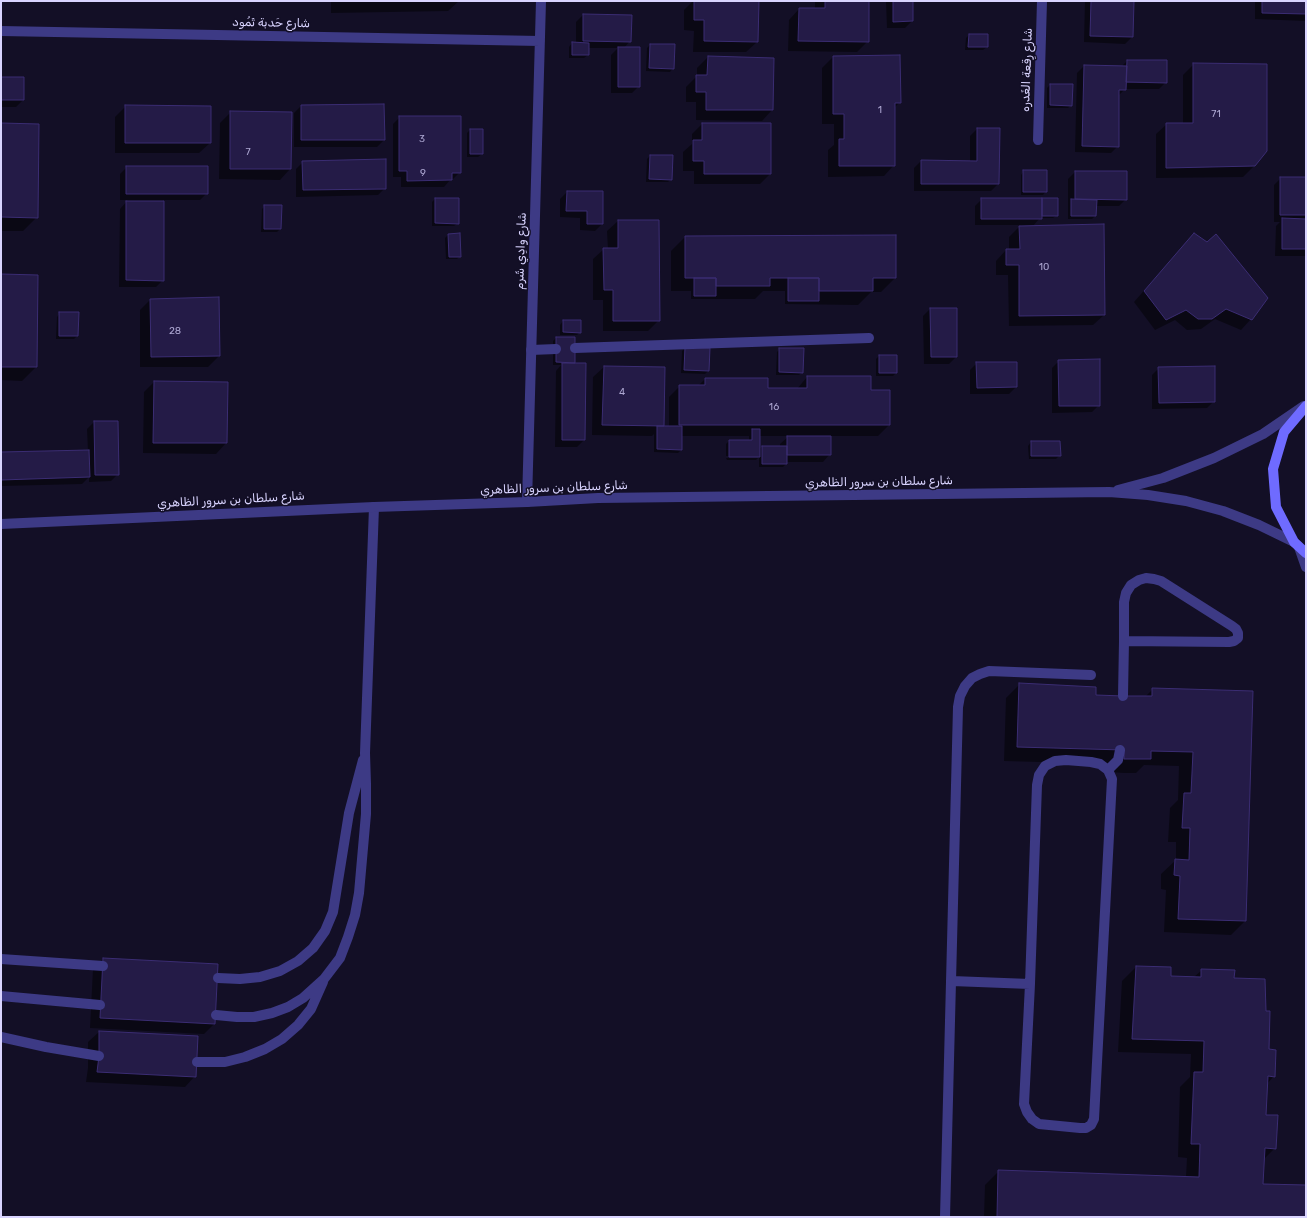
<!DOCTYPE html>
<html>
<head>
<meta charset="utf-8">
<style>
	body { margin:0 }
	#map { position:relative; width:1307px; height:1218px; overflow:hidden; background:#130f26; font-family:Rubik,sans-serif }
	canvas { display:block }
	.frame { position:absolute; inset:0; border:2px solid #d9d4ff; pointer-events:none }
</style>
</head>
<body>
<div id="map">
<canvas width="1307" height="1218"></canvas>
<div class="frame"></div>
</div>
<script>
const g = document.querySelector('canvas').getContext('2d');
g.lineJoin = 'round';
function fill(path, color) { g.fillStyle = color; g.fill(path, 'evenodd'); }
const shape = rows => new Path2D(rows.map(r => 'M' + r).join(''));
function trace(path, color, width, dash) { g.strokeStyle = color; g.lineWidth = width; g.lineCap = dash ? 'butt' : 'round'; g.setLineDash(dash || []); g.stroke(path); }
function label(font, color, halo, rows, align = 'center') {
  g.font = font + ' Rubik,Vazirmatn,sans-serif'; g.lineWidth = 3; g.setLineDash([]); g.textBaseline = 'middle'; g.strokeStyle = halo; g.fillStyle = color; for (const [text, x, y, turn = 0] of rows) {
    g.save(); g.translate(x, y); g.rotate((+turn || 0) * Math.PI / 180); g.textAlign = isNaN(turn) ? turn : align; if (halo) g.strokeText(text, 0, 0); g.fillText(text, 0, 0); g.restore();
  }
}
const shadow = shape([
	[331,1,459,1,448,11,331,13],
	[693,1,758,1,757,42,746,52,693,52,694,31,684,30,684,10],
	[815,1,868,1,868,41,857,52,788,51,789,20,799,9,815,9],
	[886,1,912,1,912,21,905,28,887,28],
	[1085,1,1133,1,1132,37,1125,44,1084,42],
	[1255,1,1306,1,1306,21,1255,19],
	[583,15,630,41,624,48,639,86,632,93,611,93,611,55,618,48,588,48,588,55,584,58,569,58,569,47,572,43,576,43,576,22],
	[969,35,987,47,983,50,965,50,966,38],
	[650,45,674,45,673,68,670,72,646,71,647,48],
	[708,57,773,59,772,110,762,121,696,120,696,102,686,102,686,87,697,76,697,68],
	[833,57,900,102,894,108,894,165,884,176,828,177,828,150,834,145,834,124,822,124,822,68],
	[1127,61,1166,82,1159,89,1125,89,1118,96,1118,146,1111,153,1075,152,1077,73,1084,66,1121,67],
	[1194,64,1254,166,1243,177,1156,178,1156,134,1167,124,1183,124,1183,75],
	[1,78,23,100,16,107,1,107],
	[1050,85,1071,105,1068,108,1047,108,1047,88],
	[126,106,210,143,199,153,115,153,115,117],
	[301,106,384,140,377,147,294,147,294,113],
	[231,112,290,169,280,180,219,179,220,123],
	[400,117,460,172,453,179,451,179,444,187,401,187,401,177,393,177,393,124],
	[1,124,37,217,23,231,1,231],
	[702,124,770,174,760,184,694,184,694,171,683,171,683,152,692,144,692,134],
	[977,129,998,184,991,191,914,191,914,168,921,161,970,162,970,136],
	[470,130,482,154,478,157,467,157,467,133],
	[650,156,671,156,671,179,668,182,646,182,647,159],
	[303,162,385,188,378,195,296,197,296,169],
	[127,167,207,193,200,200,163,200,163,280,156,287,119,287,120,209,128,200,120,200,120,174],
	[1024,171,1046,191,1043,195,1021,195,1021,175],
	[1075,172,1126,199,1119,206,1096,206,1095,216,1092,219,1068,219,1068,179],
	[1281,178,1306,178,1306,256,1275,256,1276,226,1280,222,1274,222,1274,185],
	[567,192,602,224,595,231,580,230,580,218,560,217,560,199],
	[435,199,458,223,454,226,432,226,432,202],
	[982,199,1057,215,1053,218,1040,218,1032,227,1104,315,1093,325,1009,326,1008,275,996,275,996,261,1006,250,1009,250,1009,237,1021,225,975,225,975,206],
	[265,206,280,229,277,232,261,232,262,209],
	[618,221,659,320,648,331,603,331,603,300,593,300,593,259,604,249,608,249,607,231],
	[448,235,460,256,457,259,446,259,445,238],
	[685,237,895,278,881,292,871,292,858,305,785,304,785,291,763,291,755,299,691,299,691,291,671,291,671,251],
	[1184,245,1251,319,1241,330,1215,319,1201,329,1187,330,1175,320,1155,330,1134,302],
	[1,275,36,367,22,381,1,380],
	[150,300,219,356,208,367,140,367,140,310],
	[930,309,956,357,949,364,924,364,923,316],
	[60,313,77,336,74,339,56,339,57,317],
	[563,321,580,332,577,335,560,335,560,325],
	[556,338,574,338,573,364,584,440,577,447,555,447,556,371,561,365,553,365,553,341],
	[685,348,708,371,705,374,681,373,682,351],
	[780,349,802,372,799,375,776,375,777,352],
	[879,356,896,373,893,376,876,376,876,359],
	[1059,361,1099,405,1092,412,1052,413,1052,368],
	[977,363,1016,387,1009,394,970,394,970,370],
	[604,367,664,368,663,425,662,427,669,427,669,397,680,386,698,386,705,379,767,389,797,389,807,377,870,391,889,391,889,425,878,436,830,436,830,454,823,462,786,462,786,464,783,467,759,467,759,457,756,460,727,460,726,458,758,458,758,456,726,456,726,444,729,441,749,441,749,436,681,436,681,450,678,453,654,452,654,434,652,436,592,435,593,377],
	[759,436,789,436,780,444,780,447,762,447,759,449],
	[1159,368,1214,401,1207,408,1152,409,1152,375],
	[154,382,227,383,226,443,216,454,143,453,144,392],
	[94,422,118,474,111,481,89,482,89,477,82,484,1,486,1,453,88,451,87,429],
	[1031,442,1060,455,1056,459,1029,459,1028,446],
	[1020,684,1095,696,1145,697,1152,690,1252,692,1245,921,1231,935,1164,932,1166,890,1161,889,1161,874,1176,860,1176,842,1168,842,1170,808,1178,800,1179,766,1144,765,1136,773,1124,773,1110,772,1111,764,1004,761,1006,698],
	[103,959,214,1024,204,1034,90,1028,93,969],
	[1136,967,1170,977,1194,977,1202,970,1233,978,1265,1012,1268,1050,1274,1076,1267,1084,1265,1116,1275,1148,1263,1160,1262,1185,1306,1186,1306,1217,984,1217,985,1185,999,1171,1186,1177,1187,1158,1178,1157,1180,1087,1190,1077,1191,1054,1118,1052,1122,981],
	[99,1032,197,1037,195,1076,185,1087,86,1082,88,1068,88,1042]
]);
const building = shape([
	[694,1,759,1,758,42,704,41,704,20,694,20,694,1],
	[825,1,869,1,869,42,798,41,799,8,825,8,825,1],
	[893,1,913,1,913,21,893,22,893,1],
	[1091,1,1134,1,1133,37,1090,36,1091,1],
	[1262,1,1306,1,1306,14,1262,13,1262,1],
	[583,14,632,15,631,42,583,41,583,14],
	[969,34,988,34,988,47,968,47,969,34],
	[572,42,589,43,589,55,572,55,572,42],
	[650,44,675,44,674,69,649,68,650,44],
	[618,47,640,47,640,87,618,87,618,47],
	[900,55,901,103,895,103,895,166,839,166,839,139,844,139,844,114,833,114,833,56,900,55],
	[708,56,774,58,773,110,706,110,706,92,696,92,696,75,707,75,708,56],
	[1127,60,1167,60,1167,83,1126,82,1127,60],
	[1193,63,1267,64,1267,151,1255,166,1166,168,1166,123,1193,123,1193,63],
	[1084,65,1127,66,1126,90,1119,90,1119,147,1082,146,1084,65],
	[1,77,24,77,24,100,1,100,1,77],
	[1050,84,1073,84,1072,106,1050,105,1050,84],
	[384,104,385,140,301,140,301,105,384,104],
	[125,105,211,106,211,143,125,143,125,105],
	[230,111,292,112,291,169,230,169,230,111],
	[399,116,461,116,461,173,452,173,452,180,407,181,407,171,399,171,399,116],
	[1,123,39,124,38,218,1,217,1,123],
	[702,123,771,123,771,174,704,174,704,161,693,161,693,140,702,140,702,123],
	[977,128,1000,128,999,184,921,184,921,160,977,161,977,128],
	[470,129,483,129,483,154,470,154,470,129],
	[650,155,673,155,672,180,649,179,650,155],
	[386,159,386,189,303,190,302,161,386,159],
	[126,166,208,166,208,194,126,194,126,166],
	[1023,170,1047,170,1047,192,1023,192,1023,170],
	[1075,171,1127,171,1127,200,1075,199,1075,171],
	[1280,177,1306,177,1306,215,1280,215,1280,177],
	[567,191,603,191,603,224,587,224,587,211,566,211,567,191],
	[435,198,459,198,459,224,435,223,435,198],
	[981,198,1042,198,1042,219,981,219,981,198],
	[1042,198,1058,198,1058,216,1042,216,1042,198],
	[1071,199,1097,200,1096,216,1071,216,1071,199],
	[126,201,164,201,164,281,126,280,126,201],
	[264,205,282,205,281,229,264,229,264,205],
	[1282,218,1306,219,1306,249,1282,249,1282,218],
	[618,220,659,220,660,321,613,321,613,290,604,290,603,248,618,248,618,220],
	[1104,224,1105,315,1019,316,1019,265,1006,265,1006,249,1020,249,1019,226,1104,224],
	[460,233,461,257,449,257,448,234,460,233],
	[1194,233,1207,242,1216,234,1268,298,1252,320,1226,309,1212,319,1198,319,1186,310,1166,320,1144,291,1194,233],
	[896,235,896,278,873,278,873,291,819,291,819,278,770,278,770,286,716,286,716,278,685,278,685,236,896,235],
	[1,274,38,275,37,367,1,367,1,274],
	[694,278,716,278,716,296,694,296,694,278],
	[788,278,819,278,819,301,788,301,788,278],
	[219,297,220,356,151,357,150,299,219,297],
	[930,308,957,308,957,357,931,357,930,308],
	[59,312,79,312,78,336,59,336,59,312],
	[563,320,581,320,581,333,563,332,563,320],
	[556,337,575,337,575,363,556,362,556,337],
	[685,347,710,348,709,371,684,370,685,347],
	[779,348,804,348,803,373,779,372,779,348],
	[879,355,897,355,897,373,879,373,879,355],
	[1100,359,1100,406,1059,406,1058,360,1100,359],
	[976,362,1017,362,1017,387,977,388,976,362],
	[562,363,586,363,585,440,562,440,562,363],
	[604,366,665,367,664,426,602,425,604,366],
	[1215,366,1215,402,1159,403,1158,367,1215,366],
	[807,376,871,376,871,390,890,390,890,425,679,425,679,385,705,385,705,378,768,378,768,388,807,388,807,376],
	[154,381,228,382,227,443,153,443,154,381],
	[94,421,118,421,119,475,95,475,94,421],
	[657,426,682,426,682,450,657,449,657,426],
	[752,429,760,429,760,457,729,457,729,440,752,440,752,429],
	[787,436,831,436,831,455,787,455,787,436],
	[1031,441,1060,441,1061,456,1031,456,1031,441],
	[762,446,787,446,787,464,762,464,762,446],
	[89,450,90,477,1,480,1,452,89,450],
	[1019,683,1096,687,1096,695,1123,696,1152,696,1152,688,1253,691,1246,921,1178,919,1180,876,1174,875,1175,859,1189,860,1190,828,1182,828,1184,793,1191,793,1193,752,1151,751,1151,759,1124,759,1124,750,1017,747,1019,683],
	[103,958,218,964,215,1024,100,1018,103,958],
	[1136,966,1171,967,1171,976,1201,977,1201,969,1235,970,1234,978,1265,979,1266,1011,1270,1011,1269,1049,1276,1050,1275,1077,1268,1076,1266,1115,1278,1115,1276,1149,1265,1148,1263,1184,1306,1185,1306,1217,997,1217,998,1170,1199,1177,1200,1144,1191,1144,1194,1072,1203,1072,1204,1041,1132,1039,1136,966],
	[99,1031,198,1036,196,1077,97,1072,99,1056,99,1031]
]);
const service = shape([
	[575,348,869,338],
	[531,350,556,349],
	[1146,578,1154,579,1161,581,1232,626,1236,629,1238,633,1238,638,1234,641,1229,642,1124,641,1124,602,1126,593,1131,585,1139,580,1146,578],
	[1123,696,1124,641],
	[1066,760,1091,762,1100,764,1108,770,1112,779,1094,1119,1091,1125,1086,1128,1080,1128,1039,1124,1032,1119,1027,1112,1024,1104,1030,984,1037,785,1039,775,1045,766,1055,761,1066,760],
	[1108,770,1118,760,1120,750],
	[1,959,103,966],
	[218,978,240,979,260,977,280,971,298,961,313,948,325,931,333,912,349,813,363,760],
	[952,981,1030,984],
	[1,996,100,1005],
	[216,1015,237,1017,254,1017,272,1013,288,1007,303,998,324,979,340,958,348,937,355,915,359,893,366,814,366,784,365,753,374,507],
	[1,1037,46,1047,99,1056],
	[197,1062,225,1062,245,1057,265,1049,282,1039,298,1025,311,1009,323,982],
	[945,1217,958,707,960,696,965,686,972,678,980,674,989,671,1091,675]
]);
const minor = shape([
	[1,31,540,41],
	[1038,140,1042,1],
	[527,502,541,1],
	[1299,547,1306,567]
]);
const tertiary = shape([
	[1118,490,1163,478,1214,458,1263,434,1304,406],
	[1,524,374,507,527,502,598,498,1109,492,1148,495,1186,501,1223,511,1259,525,1294,542]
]);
const secondary = shape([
	[1306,406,1284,432,1273,469,1276,507,1294,542,1306,553]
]);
const numberNames = [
	["1",880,110],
	["71",1216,114],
	["3",422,139],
	["7",248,152],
	["9",423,173],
	["10",1044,267],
	["28",175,331],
	["4",622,392],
	["16",774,407]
];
const streetNames = [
	["شارع حَدبة ثَمُود",271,23,1],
	["شارع رِقعة الغَدره",1027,70,-88],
	["شارع وادِي شَرم",521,251,-88],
	["شارع سلطان بن سرور الظاهري",879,482,-1],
	["شارع سلطان بن سرور الظاهري",554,488,-2],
	["شارع سلطان بن سرور الظاهري",231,500,-3]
];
fill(shadow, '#0007');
fill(building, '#241b47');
trace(building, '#3b2d73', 1);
trace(service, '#3d3a85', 10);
trace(minor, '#3d3a85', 10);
trace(tertiary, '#3d3a85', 10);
trace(secondary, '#6f6bff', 10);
label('10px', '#aca6d1', null, numberNames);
label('12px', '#d9d4ff', '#130f26', streetNames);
</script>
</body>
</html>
